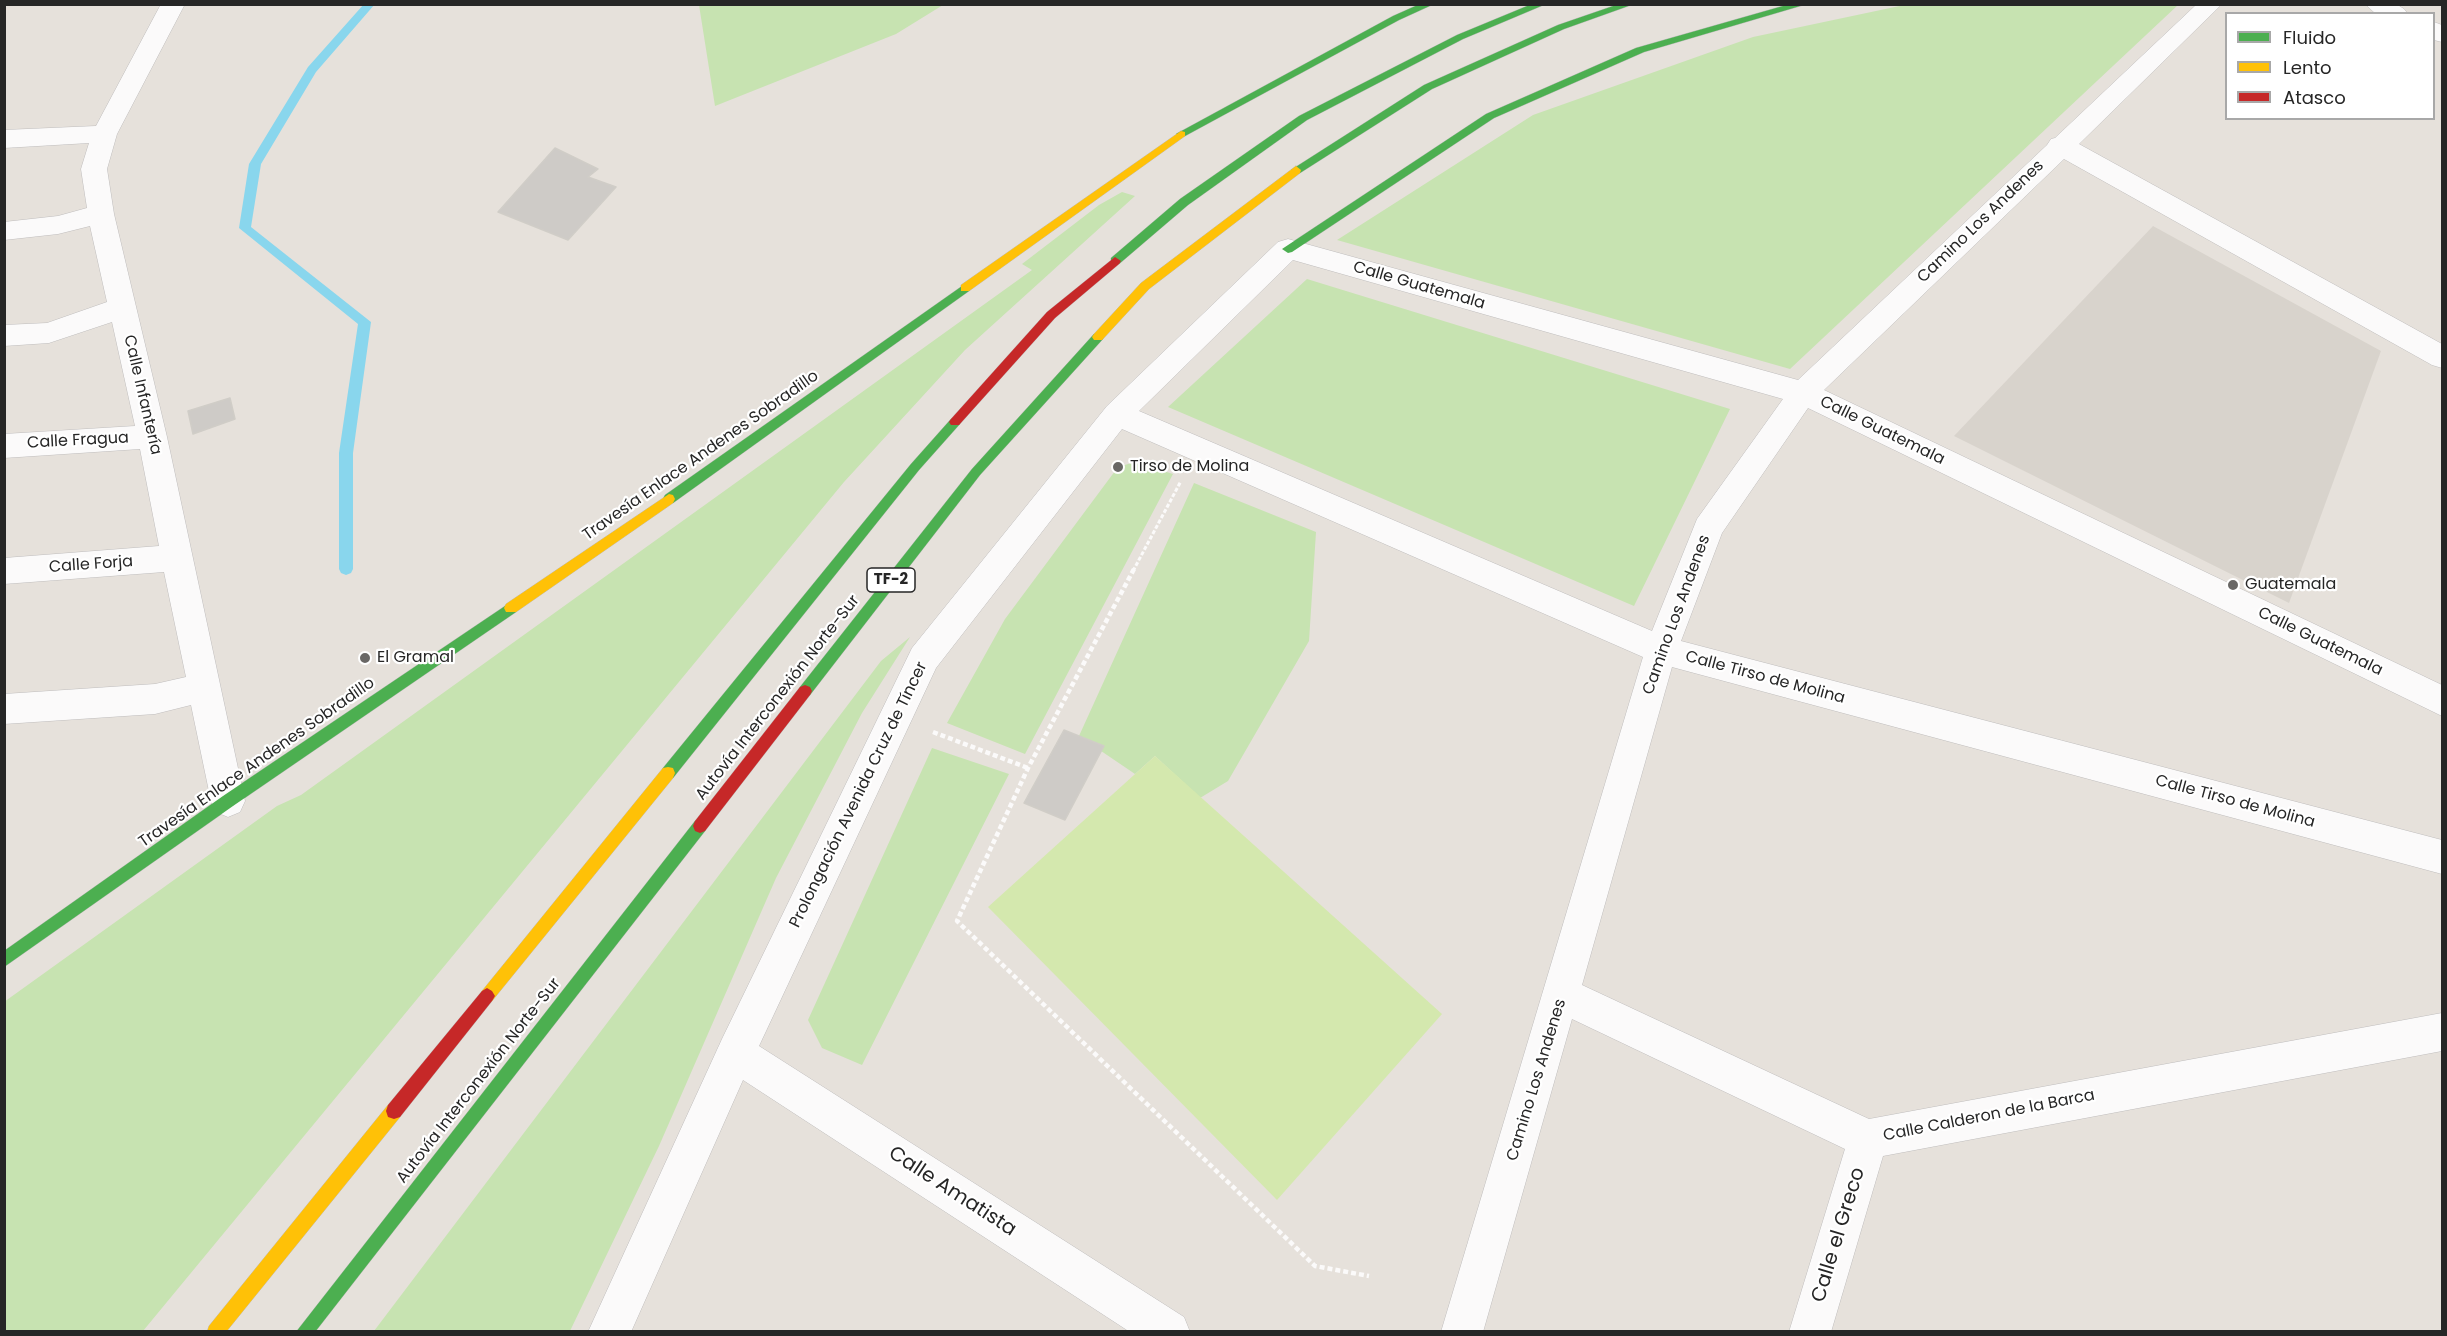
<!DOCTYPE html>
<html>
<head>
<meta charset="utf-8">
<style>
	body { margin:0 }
	#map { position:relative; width:2447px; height:1336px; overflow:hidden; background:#e6e1db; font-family:Poppins,sans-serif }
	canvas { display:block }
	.frame { position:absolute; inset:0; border:6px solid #262626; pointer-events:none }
	.legend { position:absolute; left:2225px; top:12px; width:210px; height:108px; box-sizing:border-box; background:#fff; border:2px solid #a8a8a8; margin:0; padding:8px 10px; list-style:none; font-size:18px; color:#262626 }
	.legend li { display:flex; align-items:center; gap:12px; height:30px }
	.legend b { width:30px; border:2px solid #a8a8a8 }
</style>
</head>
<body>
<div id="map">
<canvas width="2447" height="1336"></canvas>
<div class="frame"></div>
<ul class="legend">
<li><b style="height:8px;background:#4caf50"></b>Fluido</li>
<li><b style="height:8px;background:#ffc107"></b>Lento</li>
<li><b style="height:8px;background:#c62828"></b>Atasco</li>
</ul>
</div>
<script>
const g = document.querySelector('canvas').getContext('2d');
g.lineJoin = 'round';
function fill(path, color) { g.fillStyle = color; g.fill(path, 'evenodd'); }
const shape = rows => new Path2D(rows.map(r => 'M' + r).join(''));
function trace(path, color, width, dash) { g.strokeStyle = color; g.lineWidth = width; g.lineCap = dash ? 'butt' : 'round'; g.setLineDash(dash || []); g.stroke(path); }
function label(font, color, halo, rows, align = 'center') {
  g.font = font + ' Poppins,sans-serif'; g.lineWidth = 4.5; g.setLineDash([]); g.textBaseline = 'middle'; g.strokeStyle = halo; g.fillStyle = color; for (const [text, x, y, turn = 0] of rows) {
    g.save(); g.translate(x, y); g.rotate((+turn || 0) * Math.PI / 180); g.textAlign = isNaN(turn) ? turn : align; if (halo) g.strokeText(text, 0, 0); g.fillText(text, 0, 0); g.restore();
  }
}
const green = shape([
	[1909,4,2178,5,1790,369,1337,240,1533,115,1753,37],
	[699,5,699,4,943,5,896,34,715,106],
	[1122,192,1135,196,965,350,844,482,143,1331,5,1331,4,1002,277,806,301,795,1032,270,1022,264,1099,205],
	[1307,279,1730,409,1634,606,1168,407],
	[1135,462,1173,474,1025,754,947,723,1005,619,1118,467],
	[1194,483,1316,532,1309,641,1228,781,1200,798,1155,756,1135,774,1079,736],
	[910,637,862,713,776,878,659,1146,570,1331,374,1331,881,661],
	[932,748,1009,774,862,1065,822,1048,808,1020]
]);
const pitch = shape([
	[1155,756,1442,1014,1277,1200,988,907]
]);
const plaza = shape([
	[2153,226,2381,351,2289,603,1954,436]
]);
const stream = shape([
	[364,4,375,4,316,72,261,164,251,227,371,322,353,453,353,569,351,573,346,575,341,573,339,569,339,453,358,324,239,228,249,164,308,67,364,4]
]);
const building = shape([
	[555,148,598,169,588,177,616,187,568,240,498,212,555,148],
	[230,398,235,419,193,434,188,411,230,398],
	[1064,730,1104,746,1065,820,1024,803,1064,730]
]);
const pathFar1 = shape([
	[1133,571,1181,481]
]);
const path = shape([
	[1134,569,1028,768,957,921,1315,1266,1369,1276],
	[933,732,1028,768]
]);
const street = shape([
	[161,4,185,4,117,134,107,169,114,214,167,437,245,801,240,812,228,817,216,812,211,801,191,705,155,714,4,724,4,694,155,684,186,677,164,572,4,584,4,558,159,546,140,449,4,458,4,434,135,426,112,322,49,343,4,346,4,325,47,323,107,302,90,226,58,234,4,240,4,222,58,216,87,208,81,169,89,143,4,148,4,130,96,126,161,4],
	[2197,4,2222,4,2079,144,2442,344,2442,368,2432,365,2064,159,1824,390,2442,685,2442,716,1808,408,1722,533,1681,641,2442,840,2442,874,1672,667,1582,985,1869,1119,2442,1013,2442,1051,1883,1156,1831,1332,1789,1332,1845,1149,1572,1019,1483,1332,1441,1332,1643,657,1122,429,936,668,759,1046,1184,1317,1190,1332,1130,1332,743,1080,631,1332,588,1332,722,1039,912,648,1107,406,1278,242,1288,239,1798,380,2047,145,2051,139,2055,138,2197,4],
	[1293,260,1783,399,1697,519,1652,631,1139,411,1293,260],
	[2365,4,2396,4,2404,9,2408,14,2376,14,2365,4],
	[2434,22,2442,25,2442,42,2434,40,2434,22]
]);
const fast = shape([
	[1420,4,1434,4,1399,20,1185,136,1181,137,1176,134,1393,16,1420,4],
	[1532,4,1546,4,1463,39,1307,120,1188,205,1119,264,1111,264,1111,258,1180,199,1299,116,1457,35,1532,4],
	[1619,4,1634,4,1564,29,1432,89,1300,173,1296,174,1291,170,1424,85,1558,25,1619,4],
	[1790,4,1807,4,1644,52,1494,118,1292,252,1288,253,1282,249,1486,114,1636,48,1790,4],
	[965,284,971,288,969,291,673,503,665,503,663,499,665,495,965,284],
	[1098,333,1104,337,1102,340,980,475,810,695,805,697,800,695,798,691,800,687,972,469,1094,334,1098,333],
	[955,417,959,419,961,422,959,425,919,470,673,778,668,779,663,778,661,773,663,768,911,464,951,419,955,417],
	[511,602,516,604,518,608,516,612,233,806,4,967,4,951,223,796,511,602],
	[700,819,705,821,707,826,705,831,315,1332,296,1332,695,821,700,819]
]);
const slow = shape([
	[1181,131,1185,132,1185,136,969,291,961,291,961,285,1181,131],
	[1296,166,1301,170,1300,173,1149,289,1102,340,1094,340,1092,337,1094,334,1141,283,1296,166],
	[669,494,673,495,675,499,673,503,516,612,506,612,504,608,506,604,669,494],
	[668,767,673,768,675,773,673,778,492,1001,487,1004,482,1001,479,996,482,991,663,768,668,767],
	[394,1103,400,1105,402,1111,400,1117,226,1332,207,1332,209,1326,388,1105,394,1103]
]);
const jam = shape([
	[1115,257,1121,261,1119,264,1055,318,959,425,951,425,949,422,951,419,1047,312,1115,257],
	[805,685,810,687,812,691,810,695,705,831,700,833,695,831,693,826,695,821,800,687,805,685],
	[487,988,492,991,495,996,492,1001,400,1117,394,1119,388,1117,386,1111,388,1105,482,991,487,988]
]);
const markers = [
	[1118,467,6,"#696765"],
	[2233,585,6,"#696765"],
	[365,658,6,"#696765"]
];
const shields = [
	[891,580,48]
];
const shieldNames = [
	["TF-2",891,580]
];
const streetNames = [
	["Camino Los Andenes",1981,222,-44],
	["Calle Guatemala",1419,286,16],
	["Calle Infantería",142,395,77],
	["Calle Guatemala",1882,431,26],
	["Calle Fragua",78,441,-3],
	["Travesía Enlace Andenes Sobradillo",701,456,-35],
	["Calle Forja",91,565,-4],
	["Camino Los Andenes",1677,615,-70],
	["Calle Guatemala",2320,642,26],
	["Calle Tirso de Molina",1765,678,15],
	["Autovía Interconexión Norte-Sur",778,698,-52],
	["Travesía Enlace Andenes Sobradillo",257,763,-35],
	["Prolongación Avenida Cruz de Tíncer",859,795,-64],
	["Calle Tirso de Molina",2235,802,15],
	["Camino Los Andenes",1537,1080,-73],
	["Autovía Interconexión Norte-Sur",479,1081,-52],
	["Calle Calderon de la Barca",1989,1116,-11]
];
const poiNames = [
	["Tirso de Molina",1130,467],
	["Guatemala",2245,585],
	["El Gramal",377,658]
];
const nearStreetnames = [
	["Calle Amatista",952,1192,33],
	["Calle el Greco",1839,1235,-73]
];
fill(green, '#c7e3b1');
fill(pitch, '#d4e8ae');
fill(plaza, '#d8d3cc');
fill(stream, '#89d6ed');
fill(building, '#cecbc7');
trace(building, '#d0cdc7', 1.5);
trace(street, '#bfbdbd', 1);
trace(fast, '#bfbdbd', 1);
trace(slow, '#bfbdbd', 1);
trace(jam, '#bfbdbd', 1);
trace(pathFar1, '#fbfafa', 3, [4, 2]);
trace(path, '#fbfafa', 4.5, [5, 3]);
fill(street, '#fbfafa');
fill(fast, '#4caf50');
fill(slow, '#ffc107');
fill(jam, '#c62828');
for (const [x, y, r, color] of markers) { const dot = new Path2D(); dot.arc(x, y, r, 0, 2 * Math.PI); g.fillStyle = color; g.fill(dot); trace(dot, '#fff', 2); }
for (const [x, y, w] of shields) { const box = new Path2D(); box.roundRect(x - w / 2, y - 12, w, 24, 4.5); g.fillStyle = '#fff'; g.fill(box); trace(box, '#262626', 1.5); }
label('bold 15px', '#262626', null, shieldNames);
label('16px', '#262626', '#fff', streetNames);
label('16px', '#262626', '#fff', poiNames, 'left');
label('20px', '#262626', '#fff', nearStreetnames);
</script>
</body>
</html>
